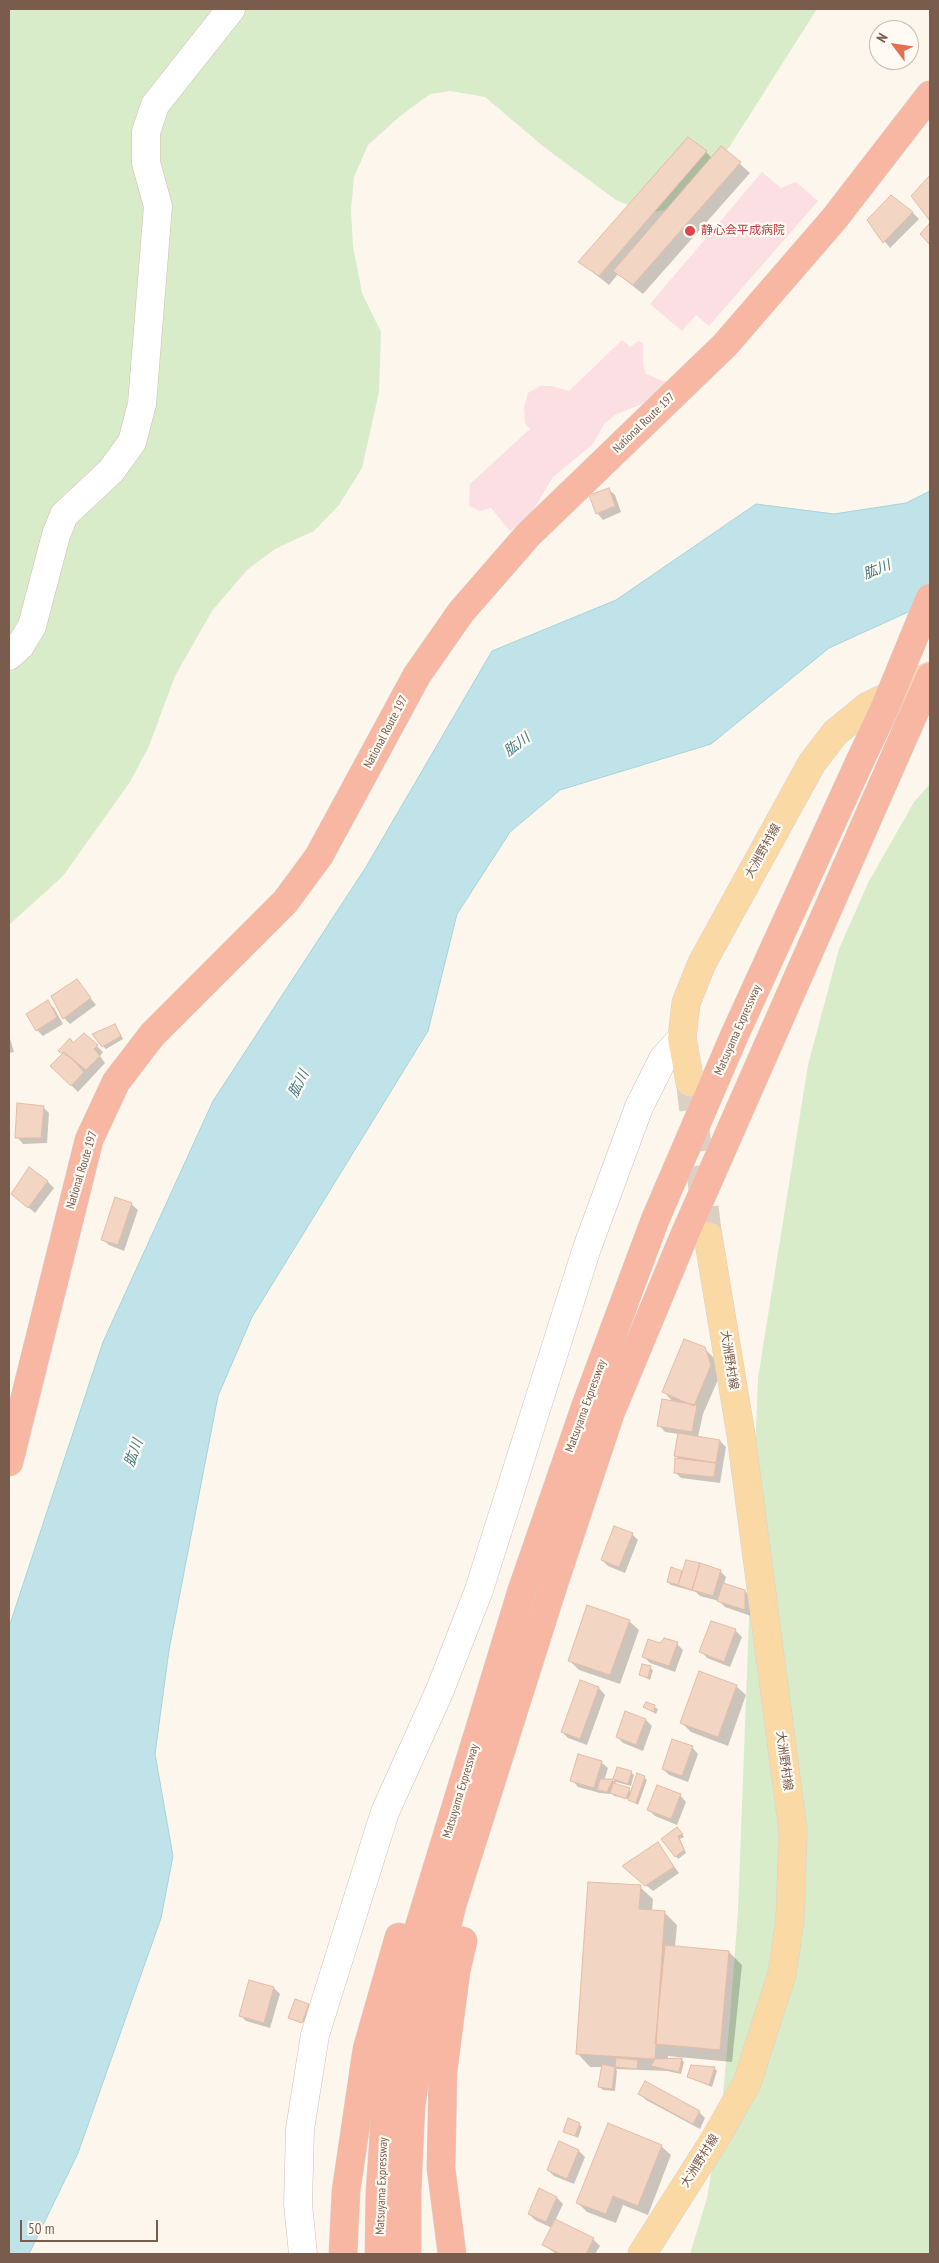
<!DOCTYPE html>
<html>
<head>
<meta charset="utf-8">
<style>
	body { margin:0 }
	#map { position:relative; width:939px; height:2263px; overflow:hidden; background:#fdf6ec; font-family:"PT Sans Narrow",sans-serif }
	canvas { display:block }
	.frame { position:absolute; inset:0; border:10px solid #7a5c4d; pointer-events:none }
	.north { position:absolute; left:869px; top:20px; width:50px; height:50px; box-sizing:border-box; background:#fffaf3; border:1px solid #cabbb1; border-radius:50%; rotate:301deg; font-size:14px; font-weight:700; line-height:20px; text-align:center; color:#7a5c4d }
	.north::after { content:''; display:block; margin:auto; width:18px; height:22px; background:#e76f51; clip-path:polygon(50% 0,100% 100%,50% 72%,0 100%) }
	.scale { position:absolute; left:20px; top:2220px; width:138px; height:22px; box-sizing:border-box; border:2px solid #7a5c4d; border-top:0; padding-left:6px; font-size:15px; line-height:18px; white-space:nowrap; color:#7a5c4d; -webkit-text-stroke:4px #fffaf3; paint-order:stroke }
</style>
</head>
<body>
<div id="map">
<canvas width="939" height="2263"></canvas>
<div class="frame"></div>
<div class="north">N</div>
<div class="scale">50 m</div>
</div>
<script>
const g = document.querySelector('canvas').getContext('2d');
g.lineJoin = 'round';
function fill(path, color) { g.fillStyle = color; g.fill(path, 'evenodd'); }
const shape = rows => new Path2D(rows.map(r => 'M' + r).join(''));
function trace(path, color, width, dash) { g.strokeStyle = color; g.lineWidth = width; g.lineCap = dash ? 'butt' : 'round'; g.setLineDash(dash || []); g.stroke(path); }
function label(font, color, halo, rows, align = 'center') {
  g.font = font + ' "PT Sans Narrow","Noto Sans JP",sans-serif'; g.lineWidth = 4.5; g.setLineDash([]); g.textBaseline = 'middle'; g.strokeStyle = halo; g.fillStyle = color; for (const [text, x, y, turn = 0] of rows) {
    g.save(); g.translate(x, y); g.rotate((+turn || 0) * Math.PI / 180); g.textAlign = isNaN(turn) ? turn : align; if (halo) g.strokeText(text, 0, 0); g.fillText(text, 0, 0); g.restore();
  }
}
const medical = shape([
	[762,172,781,188,796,182,818,201,709,326,696,315,682,331,650,304],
	[622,340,630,347,638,341,643,343,643,364,646,374,660,380,669,382,649,401,615,415,604,424,593,444,553,477,531,514,510,531,491,508,480,511,469,506,470,484,530,429,525,423,524,408,528,393,540,386,552,386,569,391]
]);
const green = shape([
	[9,9,817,9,730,146,694,192,671,209,649,213,616,200,544,147,485,97,450,91,430,94,399,117,368,145,354,177,351,210,353,246,362,293,381,332,379,392,362,468,339,505,314,531,275,549,247,570,212,611,175,676,149,746,130,782,63,876,9,925],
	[930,784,930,2254,690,2254,707,2198,722,2105,730,2017,738,1912,758,1378,808,1065,839,949,868,883,914,802]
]);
const water = shape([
	[930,491,930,602,829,648,711,744,560,790,510,832,457,914,428,1031,252,1317,218,1396,169,1650,155,1754,173,1856,161,1918,78,2153,29,2254,9,2254,9,1627,103,1342,213,1101,366,867,492,651,616,600,756,504,834,514,906,503,930,491]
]);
const shadow = shape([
	[721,147,750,173,643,294,618,274,609,285,580,262,706,152,712,158],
	[912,212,919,219,890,248,868,221],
	[608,489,615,495,621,512,603,520,597,513],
	[76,980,96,1005,70,1024,64,1018],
	[47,1002,54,1008,63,1024,43,1036,37,1030],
	[115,1025,123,1039,106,1049,103,1046],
	[84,1034,103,1052,100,1056,105,1063,78,1092,52,1066],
	[9,1035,14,1052,9,1053],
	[43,1107,49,1113,47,1143,23,1144,17,1137],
	[48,1182,54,1188,35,1213,13,1194],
	[131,1204,138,1210,124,1251,109,1245,102,1239],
	[704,1348,714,1358,720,1375,703,1414,698,1437,720,1441,726,1447,720,1483,681,1478,675,1472,679,1459,676,1456,679,1434,665,1432,659,1425,674,1403,664,1392],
	[632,1534,638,1540,625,1573,608,1566,602,1560],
	[672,1569,684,1572,720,1571,726,1577,724,1584,745,1591,751,1597,751,1616,725,1607,719,1601,700,1596,696,1592,671,1585,668,1582],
	[629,1621,639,1630,620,1684,579,1670,569,1660],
	[735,1630,742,1637,730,1667,707,1658,701,1651],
	[677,1644,683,1650,675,1672,650,1663,643,1656,661,1645],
	[650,1668,653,1670,650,1680,640,1675],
	[580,1682,599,1688,605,1695,587,1745,568,1738,562,1732],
	[736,1686,746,1695,728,1746,691,1732,681,1722],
	[646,1703,658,1709,656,1714,645,1707],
	[626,1713,646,1720,652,1726,643,1751,623,1743,617,1737],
	[692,1747,698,1754,688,1782,669,1775,663,1769],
	[601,1762,608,1768,604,1781,614,1781,617,1768,631,1772,634,1775,631,1786,616,1782,614,1784,632,1792,644,1777,647,1780,638,1805,629,1799,614,1796,611,1792,610,1794,600,1793,578,1787,572,1780],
	[680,1795,686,1802,677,1825,655,1816,649,1810],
	[680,1831,684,1837,680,1839,686,1853,678,1859,663,1839],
	[657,1844,679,1873,653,1891,630,1872],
	[640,1887,653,1899,652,1911,664,1912,677,1925,675,1947,729,1952,742,1965,732,2062,668,2056,668,2060,680,2058,684,2062,681,2074,667,2071,616,2069,617,2071,615,2091,603,2090,600,2087,603,2067,590,2067,578,2054],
	[274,1988,280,1994,270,2028,246,2021,240,2015],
	[309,2005,311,2008,306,2023,290,2018],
	[692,2066,715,2069,717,2071,712,2087,689,2077],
	[640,2094,699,2112,705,2118,700,2129,646,2100],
	[579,2124,582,2127,578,2138,565,2131],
	[661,2146,671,2155,648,2215,623,2205,616,2223,587,2212,578,2203],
	[579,2151,585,2157,574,2184,554,2176,548,2170],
	[557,2198,563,2204,555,2221,593,2239,600,2246,595,2254,556,2254,544,2245,552,2228,535,2220,529,2214]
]);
const building = shape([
	[688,137,707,151,599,276,578,262,688,137],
	[721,146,741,162,633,285,613,271,721,146],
	[930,175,930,221,911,196,930,175],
	[891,195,913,212,883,243,867,220,891,195],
	[929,224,930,225,930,245,920,234,929,224],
	[609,488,615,506,596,514,589,495,609,488],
	[77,979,91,998,63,1019,51,996,77,979],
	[48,1000,57,1017,36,1031,26,1014,48,1000],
	[115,1024,121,1036,102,1047,92,1034,115,1024],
	[84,1033,98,1045,94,1049,100,1056,84,1072,70,1057,58,1051,70,1038,73,1043,84,1033],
	[64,1052,86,1070,71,1086,50,1066,64,1052],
	[17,1103,44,1106,41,1138,15,1138,17,1103],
	[29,1167,48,1181,28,1208,11,1194,29,1167],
	[115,1197,132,1203,118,1245,101,1240,115,1197],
	[684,1339,705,1347,711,1365,694,1406,662,1392,684,1339],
	[662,1399,697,1405,692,1432,657,1426,662,1399],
	[678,1433,720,1440,716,1463,674,1456,678,1433],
	[675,1458,716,1463,714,1477,674,1473,675,1458],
	[614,1526,633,1533,619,1567,601,1560,614,1526],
	[686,1560,700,1563,692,1590,678,1585,686,1560],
	[700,1563,721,1570,713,1596,692,1590,700,1563],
	[671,1567,682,1571,678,1585,667,1582,671,1567],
	[723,1583,745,1590,745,1610,717,1601,723,1583],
	[587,1605,630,1620,610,1675,568,1661,587,1605],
	[711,1621,736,1629,724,1662,699,1652,711,1621],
	[664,1638,678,1642,669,1666,642,1657,648,1639,660,1643,664,1638],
	[642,1664,651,1666,648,1678,639,1675,642,1664],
	[699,1671,737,1685,718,1737,680,1723,699,1671],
	[580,1680,599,1687,580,1739,561,1732,580,1680],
	[646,1702,655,1705,654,1712,643,1707,646,1702],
	[625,1711,646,1719,636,1745,616,1737,625,1711],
	[672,1739,693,1746,682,1776,662,1769,672,1739],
	[578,1754,602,1761,594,1788,570,1781,578,1754],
	[617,1767,632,1771,628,1784,613,1779,617,1767],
	[637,1773,645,1776,636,1803,628,1800,637,1773],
	[600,1779,613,1779,607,1792,597,1790,600,1779],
	[613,1783,630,1788,626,1799,610,1793,613,1783],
	[657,1785,681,1794,671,1819,647,1810,657,1785],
	[677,1827,683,1834,678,1836,684,1850,675,1857,661,1839,677,1827],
	[658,1842,674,1867,645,1886,622,1866,658,1842],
	[588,1882,641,1885,639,1909,665,1911,655,2059,576,2054,588,1882],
	[665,1945,729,1951,720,2050,655,2044,665,1945],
	[249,1980,274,1987,264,2023,239,2016,249,1980],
	[295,1999,309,2004,302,2023,288,2018,295,1999],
	[616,2058,638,2060,637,2069,615,2067,616,2058],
	[682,2058,679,2072,651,2066,655,2059,682,2058],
	[602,2064,615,2067,612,2089,598,2087,602,2064],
	[691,2065,715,2067,709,2085,687,2077,691,2065],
	[645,2081,700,2111,693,2124,638,2094,645,2081],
	[568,2118,580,2123,575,2136,563,2132,568,2118],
	[608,2123,662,2145,638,2206,613,2196,606,2214,576,2203,608,2123],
	[559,2141,579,2150,567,2179,547,2170,559,2141],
	[539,2188,557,2197,546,2222,528,2214,539,2188],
	[555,2219,594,2238,586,2254,561,2254,542,2245,555,2219]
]);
const majorTunnel = shape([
	[690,1082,708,1236]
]);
const minor = shape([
	[9,656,20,646,32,626,56,535,64,515,111,471,132,442,142,404,158,206,146,163,146,132,155,105,231,9],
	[303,2254,298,2204,300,2129,315,2035,356,1904,385,1812,440,1690,479,1590,587,1248,639,1107,663,1059,682,1038]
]);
const major = shape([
	[690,1082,682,1038,686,1003,702,963,812,763,835,733,868,706,930,676],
	[642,2254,715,2139,747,2083,782,1974,790,1920,793,1831,741,1435,708,1236]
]);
const highway = shape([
	[9,1462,89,1140,116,1082,152,1035,285,902,319,856,417,675,461,612,528,535,725,345,834,219,930,95],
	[343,2254,346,2191,367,2049,399,1937],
	[379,2254,380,2192,386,2104,399,2015,416,1937,522,1590,586,1405,655,1220,735,1034,859,763],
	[407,2254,407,2192,411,2105,425,2019,452,1905,553,1586,610,1414,684,1236,930,677],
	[452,2254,441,2168,443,2071,456,1971,463,1941]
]);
const highwayBridge = shape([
	[859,763,884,710,930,598]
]);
const markers = [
	[690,231,6,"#e0444e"]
];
const healthNames = [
	["静心会平成病院",701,231]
];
const streetNames = [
	["National Route 197",644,423,-44],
	["National Route 197",386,732,-62],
	["大洲野村線",763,851,-61],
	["Matsuyama Expressway",738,1030,-66],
	["National Route 197",82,1170,-73],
	["大洲野村線",729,1360,81],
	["Matsuyama Expressway",586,1406,-70],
	["大洲野村線",784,1761,82],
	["Matsuyama Expressway",461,1791,-73],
	["大洲野村線",700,2161,-58],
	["Matsuyama Expressway",382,2186,-88]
];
const waterNames = [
	["肱川",877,570,-22],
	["肱川",517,745,-37],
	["肱川",299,1084,-63],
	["肱川",134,1453,-70]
];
fill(medical, '#fbdfe3');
fill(green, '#d8ecc9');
fill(water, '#bfe3e8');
trace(water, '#a5d3da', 1);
fill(shadow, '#0003');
fill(building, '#f3d5c3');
trace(building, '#e6bba3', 1);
trace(majorTunnel, '#dcd0c4', 28, [28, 14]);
trace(minor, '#d1beb0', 29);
trace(major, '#dad1cd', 29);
trace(highway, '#dad1cd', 29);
trace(minor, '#fff', 28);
trace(major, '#fbd9a5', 28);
trace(highway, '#f7b7a3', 28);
trace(highwayBridge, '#dad1cd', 29, []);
trace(highwayBridge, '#f7b7a3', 28);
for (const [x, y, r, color] of markers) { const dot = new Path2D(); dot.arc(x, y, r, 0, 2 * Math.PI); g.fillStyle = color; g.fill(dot); trace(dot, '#fffaf3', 2); }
label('12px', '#be3a42', '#fffaf3', healthNames, 'left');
label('12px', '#7a5c4d', '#fffaf3', streetNames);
label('italic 14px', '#437c86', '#fffaf3', waterNames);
</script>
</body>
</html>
